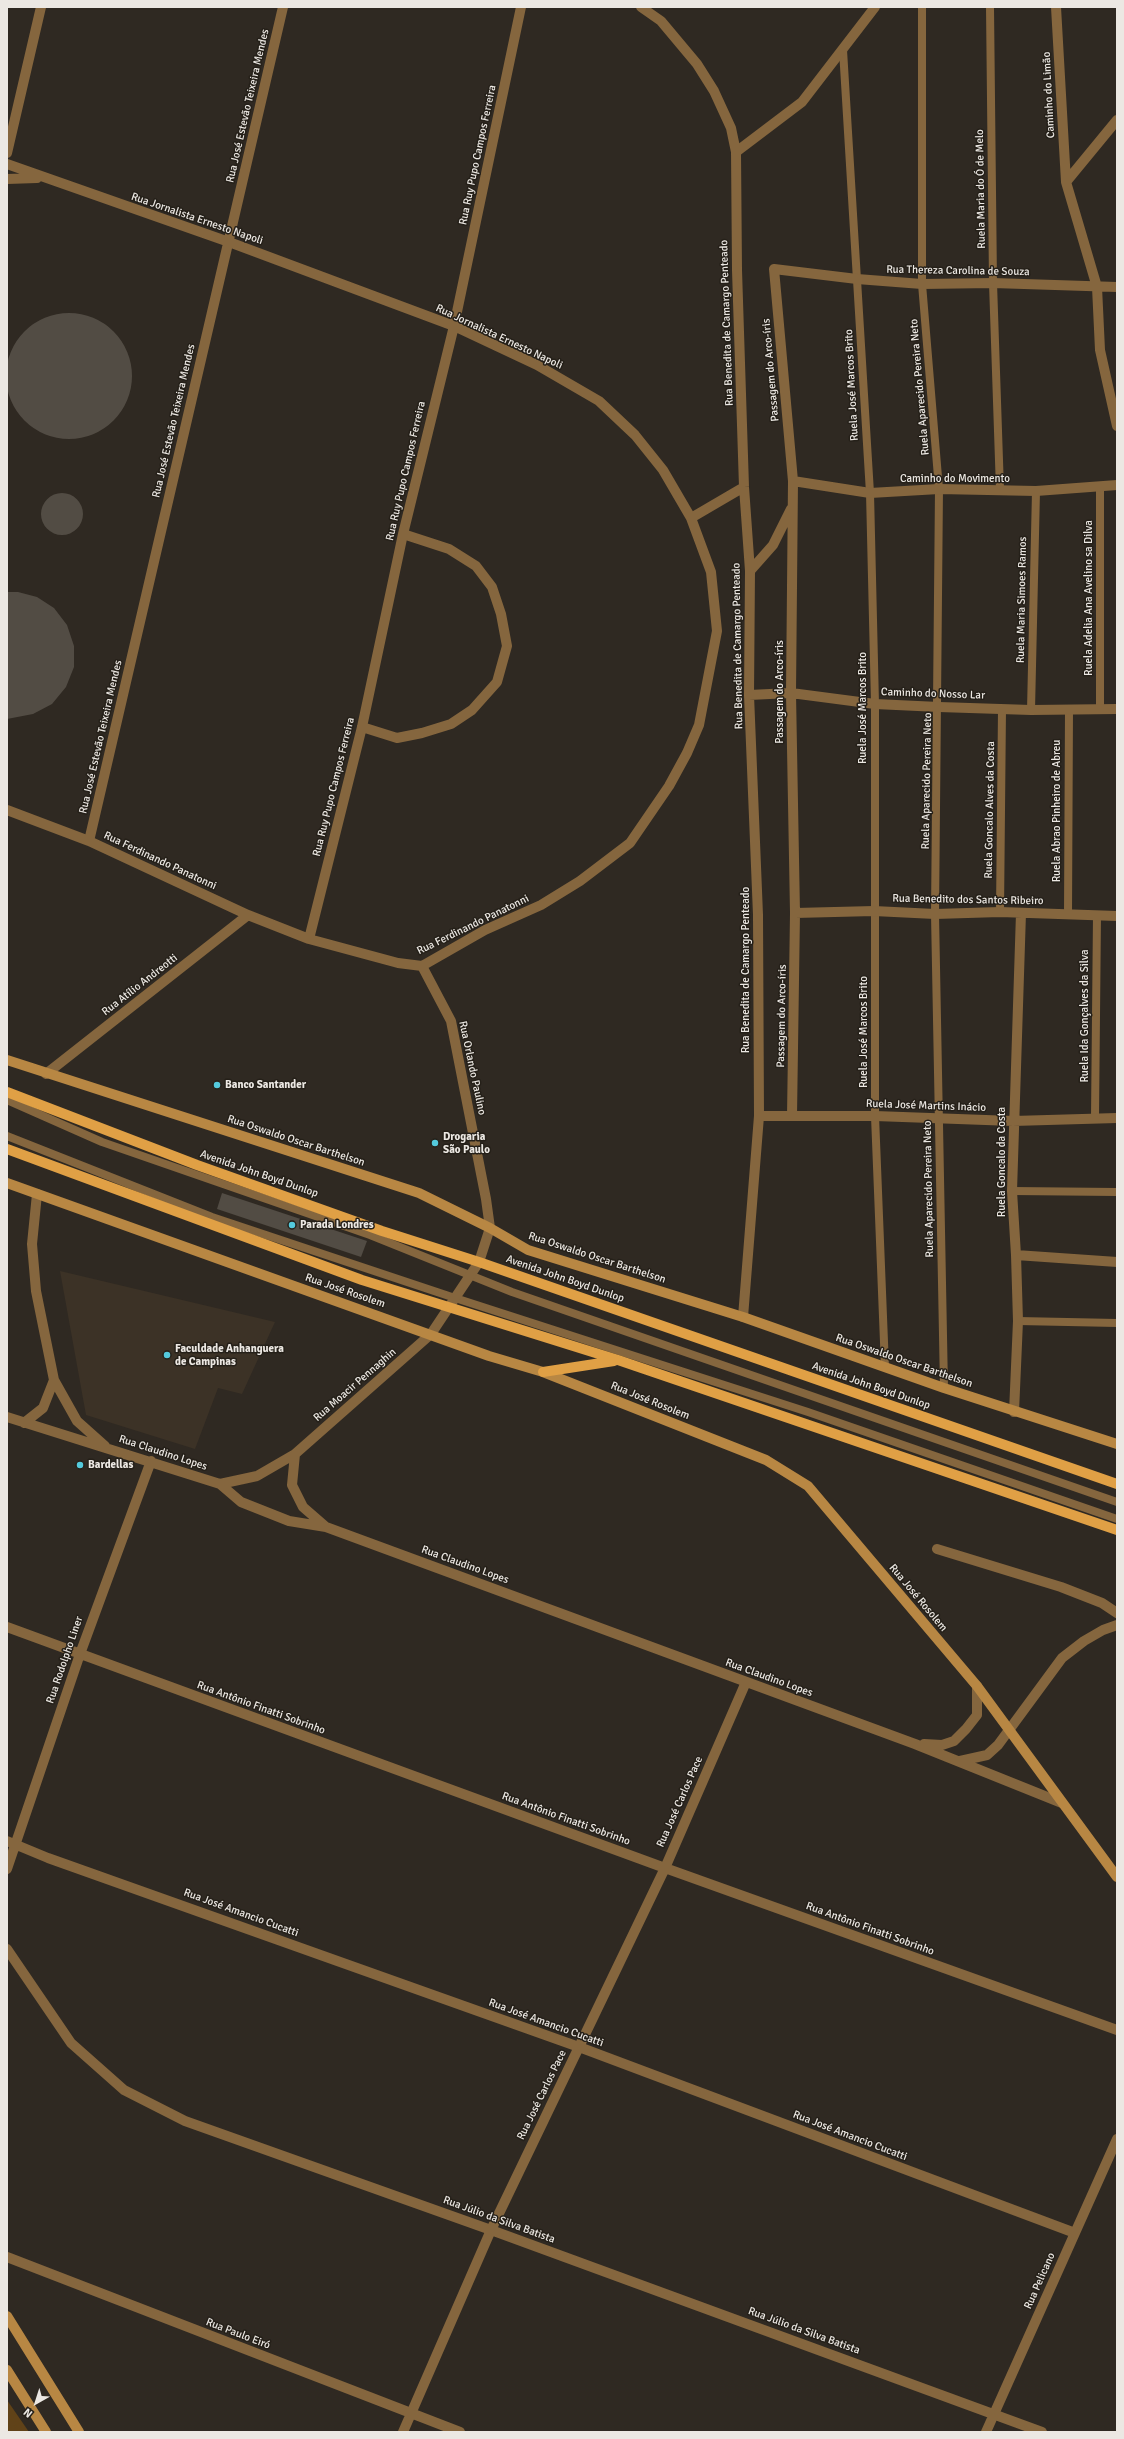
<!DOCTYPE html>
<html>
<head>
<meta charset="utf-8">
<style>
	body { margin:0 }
	#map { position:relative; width:1124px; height:2439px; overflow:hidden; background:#2f2922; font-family:Signika,sans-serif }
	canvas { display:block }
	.frame { position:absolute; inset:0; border:8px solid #ece8e3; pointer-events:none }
	.north { position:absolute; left:16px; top:2383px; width:40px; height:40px; -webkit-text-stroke:3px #252019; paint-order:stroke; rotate:219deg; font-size:11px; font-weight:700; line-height:16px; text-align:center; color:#ece8e3 }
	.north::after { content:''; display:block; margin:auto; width:14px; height:18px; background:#ece8e3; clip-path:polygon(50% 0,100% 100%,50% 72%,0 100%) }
</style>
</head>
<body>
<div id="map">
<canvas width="1124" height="2439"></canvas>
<div class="frame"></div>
<div class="north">N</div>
</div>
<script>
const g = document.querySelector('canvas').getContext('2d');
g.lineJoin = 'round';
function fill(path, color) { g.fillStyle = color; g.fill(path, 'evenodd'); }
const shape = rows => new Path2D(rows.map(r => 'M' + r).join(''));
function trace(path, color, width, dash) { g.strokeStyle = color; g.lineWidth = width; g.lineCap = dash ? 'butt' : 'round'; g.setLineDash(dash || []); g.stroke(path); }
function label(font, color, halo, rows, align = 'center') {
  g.font = font + ' Signika,sans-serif'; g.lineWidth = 3; g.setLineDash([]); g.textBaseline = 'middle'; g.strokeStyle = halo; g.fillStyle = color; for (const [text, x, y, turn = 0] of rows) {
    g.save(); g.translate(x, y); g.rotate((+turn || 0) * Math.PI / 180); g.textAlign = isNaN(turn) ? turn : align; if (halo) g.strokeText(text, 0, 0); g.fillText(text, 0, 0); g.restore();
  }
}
const built = shape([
	[60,1271,275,1322,242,1394,218,1388,195,1449,86,1415]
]);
const green = shape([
	[7,2400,29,2432,7,2432]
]);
const building = shape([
	'6 376a63 63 0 1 1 126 0a63 63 0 1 1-126 0Z',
	'41 514a21 21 0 1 1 42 0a21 21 0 1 1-42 0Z',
	[7,592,18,592,37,597,54,608,67,625,74,646,74,667,66,687,52,704,33,714,7,719],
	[222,1193,367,1241,361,1257,217,1209]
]);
const lane = shape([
	[922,7,922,284,939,489,935,914,944,1388],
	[990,7,993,283,1000,490],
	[843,50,870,493,875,704,875,1116,885,1367],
	[1100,487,1100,709],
	[1031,710,1036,491],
	[1000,912,1002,709],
	[1068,913,1069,710],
	[7,1100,102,1142,370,1235,512,1292,1117,1502],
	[1095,1117,1097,915],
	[7,1136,212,1217,455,1298,808,1412,1117,1519],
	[1012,1191,1117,1192],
	[1018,1321,1117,1323]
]);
const street = shape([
	[641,7,661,21,697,64,714,91,731,128,736,152,737,270,744,487,750,571,749,695,758,915,759,1116,743,1317],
	[1056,7,1066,182,1097,287,1100,350,1117,426],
	[736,152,802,102,875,7],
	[7,153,41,7],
	[7,164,229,242,454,326,537,365,599,401,635,435,663,470,691,518,711,572,717,631,699,725,687,753,669,786,630,843,580,881,541,905,485,930,422,966,398,963,309,939,248,915,89,841,7,810],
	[7,179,37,178],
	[1066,182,1117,120],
	[793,481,870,493,939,489,1036,491,1117,485],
	[691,518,744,487],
	[750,571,773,545,791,509],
	[749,695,791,693,875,704,939,707,1031,710,1117,709],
	[362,727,397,738,422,733,451,724,472,710,497,682,507,646,501,614,492,587,476,566,449,549,403,534],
	[89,841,283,7],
	[795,913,874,911,935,914,1000,912,1117,916],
	[309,939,362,727,403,534,454,326,521,7],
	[46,1074,248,915],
	[759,1116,875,1116,1013,1121,1117,1118],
	[792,1116,795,913,791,693,793,481,774,269,857,279,922,284,993,283,1117,287],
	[37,1194,32,1244,36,1291,54,1380,77,1421,105,1446],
	[1016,1255,1117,1262],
	[1014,1412,1018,1321,1016,1255,1012,1191,1021,913],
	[7,1417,220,1484,241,1502,289,1521,326,1527,915,1744,1062,1803],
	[24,1423,43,1408,54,1380],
	[295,1454,292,1485,303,1507,326,1527],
	[220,1484,257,1476,295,1454,431,1334,479,1262,490,1228,486,1199,451,1021,422,966],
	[937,1549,1061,1587,1102,1603,1117,1613],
	[7,1627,665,1868,1117,2030],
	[924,1744,942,1745,954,1741,966,1729,977,1715,977,1686],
	[960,1761,987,1755,998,1745,1062,1658,1084,1641,1103,1630,1117,1625],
	[7,1841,48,1858,579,2047,1075,2233],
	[7,1869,80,1654,151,1461],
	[7,1949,71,2043,124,2090,185,2121,491,2230,1042,2432],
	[7,2257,460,2432],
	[403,2432,491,2230,665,1868,746,1682],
	[986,2432,1117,2139]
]);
const secondary = shape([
	[7,1060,419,1193,490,1228,528,1250,743,1317,944,1388,1117,1444],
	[7,1183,489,1356,543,1372,766,1460,808,1486,977,1686,1117,1877],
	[7,2316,79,2432],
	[7,2370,46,2432]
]);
const primary = shape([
	[7,1092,197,1165,382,1231,479,1262,1117,1484],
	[7,1149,362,1280,618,1360,1117,1530],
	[543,1372,614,1361]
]);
const markers = [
	[217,1085,4,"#54cadd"],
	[435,1143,4,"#54cadd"],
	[292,1225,4,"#54cadd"],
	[167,1355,4,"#54cadd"],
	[80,1465,4,"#54cadd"]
];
const streetNames = [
	["Caminho do Limão",1049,95,-93],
	["Rua José Estevão Teixeira Mendes",248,106,-77],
	["Rua Ruy Pupo Campos Ferreira",478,155,-78],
	["Ruela Maria do Ó de Melo",981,189,-91],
	["Rua Jornalista Ernesto Napoli",197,219,19],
	["Rua Thereza Carolina de Souza",958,271,1],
	["Rua Benedita de Camargo Penteado",727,323,-92],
	["Rua Jornalista Ernesto Napoli",499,337,25],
	["Passagem do Arco-íris",771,370,-95],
	["Ruela José Marcos Brito",852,385,-93],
	["Ruela Aparecido Pereira Neto",920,387,-95],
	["Rua José Estevão Teixeira Mendes",174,421,-77],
	["Rua Ruy Pupo Campos Ferreira",406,471,-77],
	["Caminho do Movimento",955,479],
	["Ruela Adelia Ana Avelino sa Dilva",1089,598,-90],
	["Ruela Maria Simoes Ramos",1022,600,-89],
	["Rua Benedita de Camargo Penteado",738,646,-91],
	["Passagem do Arco-íris",780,692,-90],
	["Caminho do Nosso Lar",933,694,2],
	["Ruela José Marcos Brito",863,708,-90],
	["Rua José Estevão Teixeira Mendes",101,737,-77],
	["Ruela Aparecido Pereira Neto",927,781,-89],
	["Rua Ruy Pupo Campos Ferreira",334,787,-76],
	["Ruela Goncalo Alves da Costa",990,810,-89],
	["Ruela Abrao Pinheiro de Abreu",1057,811,-90],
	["Rua Ferdinando Panatonni",160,861,25],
	["Rua Benedito dos Santos Ribeiro",968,900,1],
	["Rua Ferdinando Panatonni",473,925,-26],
	["Rua Benedita de Camargo Penteado",746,970,-90],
	["Rua Atílio Andreotti",140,985,-38],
	["Passagem do Arco-íris",782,1016,-89],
	["Ruela Ida Gonçalves da Silva",1085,1016,-90],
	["Ruela José Marcos Brito",864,1032,-90],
	["Rua Orlando Paulino",472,1068,78],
	["Ruela José Martins Inácio",926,1106,2],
	["Rua Oswaldo Oscar Barthelson",296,1141,18],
	["Ruela Goncalo da Costa",1002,1162,-90],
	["Avenida John Boyd Dunlop",259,1174,19],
	["Ruela Aparecido Pereira Neto",929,1189,-91],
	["Rua Oswaldo Oscar Barthelson",597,1258,18],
	["Avenida John Boyd Dunlop",565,1279,19],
	["Rua José Rosolem",345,1291,19],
	["Rua Oswaldo Oscar Barthelson",904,1361,19],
	["Rua Moacir Pennaghin",355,1385,-41],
	["Avenida John Boyd Dunlop",871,1386,19],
	["Rua José Rosolem",650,1401,22],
	["Rua Claudino Lopes",163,1453,18],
	["Rua Claudino Lopes",465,1565,20],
	["Rua José Rosolem",918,1598,50],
	["Rua Rodolpho Liner",65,1660,-71],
	["Rua Claudino Lopes",769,1678,20],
	["Rua Antônio Finatti Sobrinho",261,1708,20],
	["Rua José Carlos Pace",680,1802,-66],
	["Rua Antônio Finatti Sobrinho",566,1819,20],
	["Rua José Amancio Cucatti",241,1913,20],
	["Rua Antônio Finatti Sobrinho",870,1929,20],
	["Rua José Amancio Cucatti",546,2023,20],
	["Rua José Carlos Pace",542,2095,-64],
	["Rua José Amancio Cucatti",850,2136,21],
	["Rua Júlio da Silva Batista",499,2220,20],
	["Rua Pelicano",1040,2281,-66],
	["Rua Júlio da Silva Batista",804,2331,20],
	["Rua Paulo Eiró",238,2334,21]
];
const poiNames = [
	["Banco Santander",225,1085],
	["Drogaria",443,1137],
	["São Paulo",443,1150],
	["Parada Londres",300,1225],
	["Faculdade Anhanguera",175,1349],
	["de Campinas",175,1362],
	["Bardellas",88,1465]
];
fill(built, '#3c3226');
fill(green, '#604218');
fill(building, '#524c44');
trace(lane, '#85663e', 8);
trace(street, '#85663e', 10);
trace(secondary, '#b88743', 10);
trace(primary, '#e0a045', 10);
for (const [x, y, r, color] of markers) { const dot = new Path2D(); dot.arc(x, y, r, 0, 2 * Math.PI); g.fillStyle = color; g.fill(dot); trace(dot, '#252019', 1.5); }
label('11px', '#ece8e3', '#252019', streetNames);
label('bold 11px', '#ece8e3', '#252019', poiNames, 'left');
</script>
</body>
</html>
